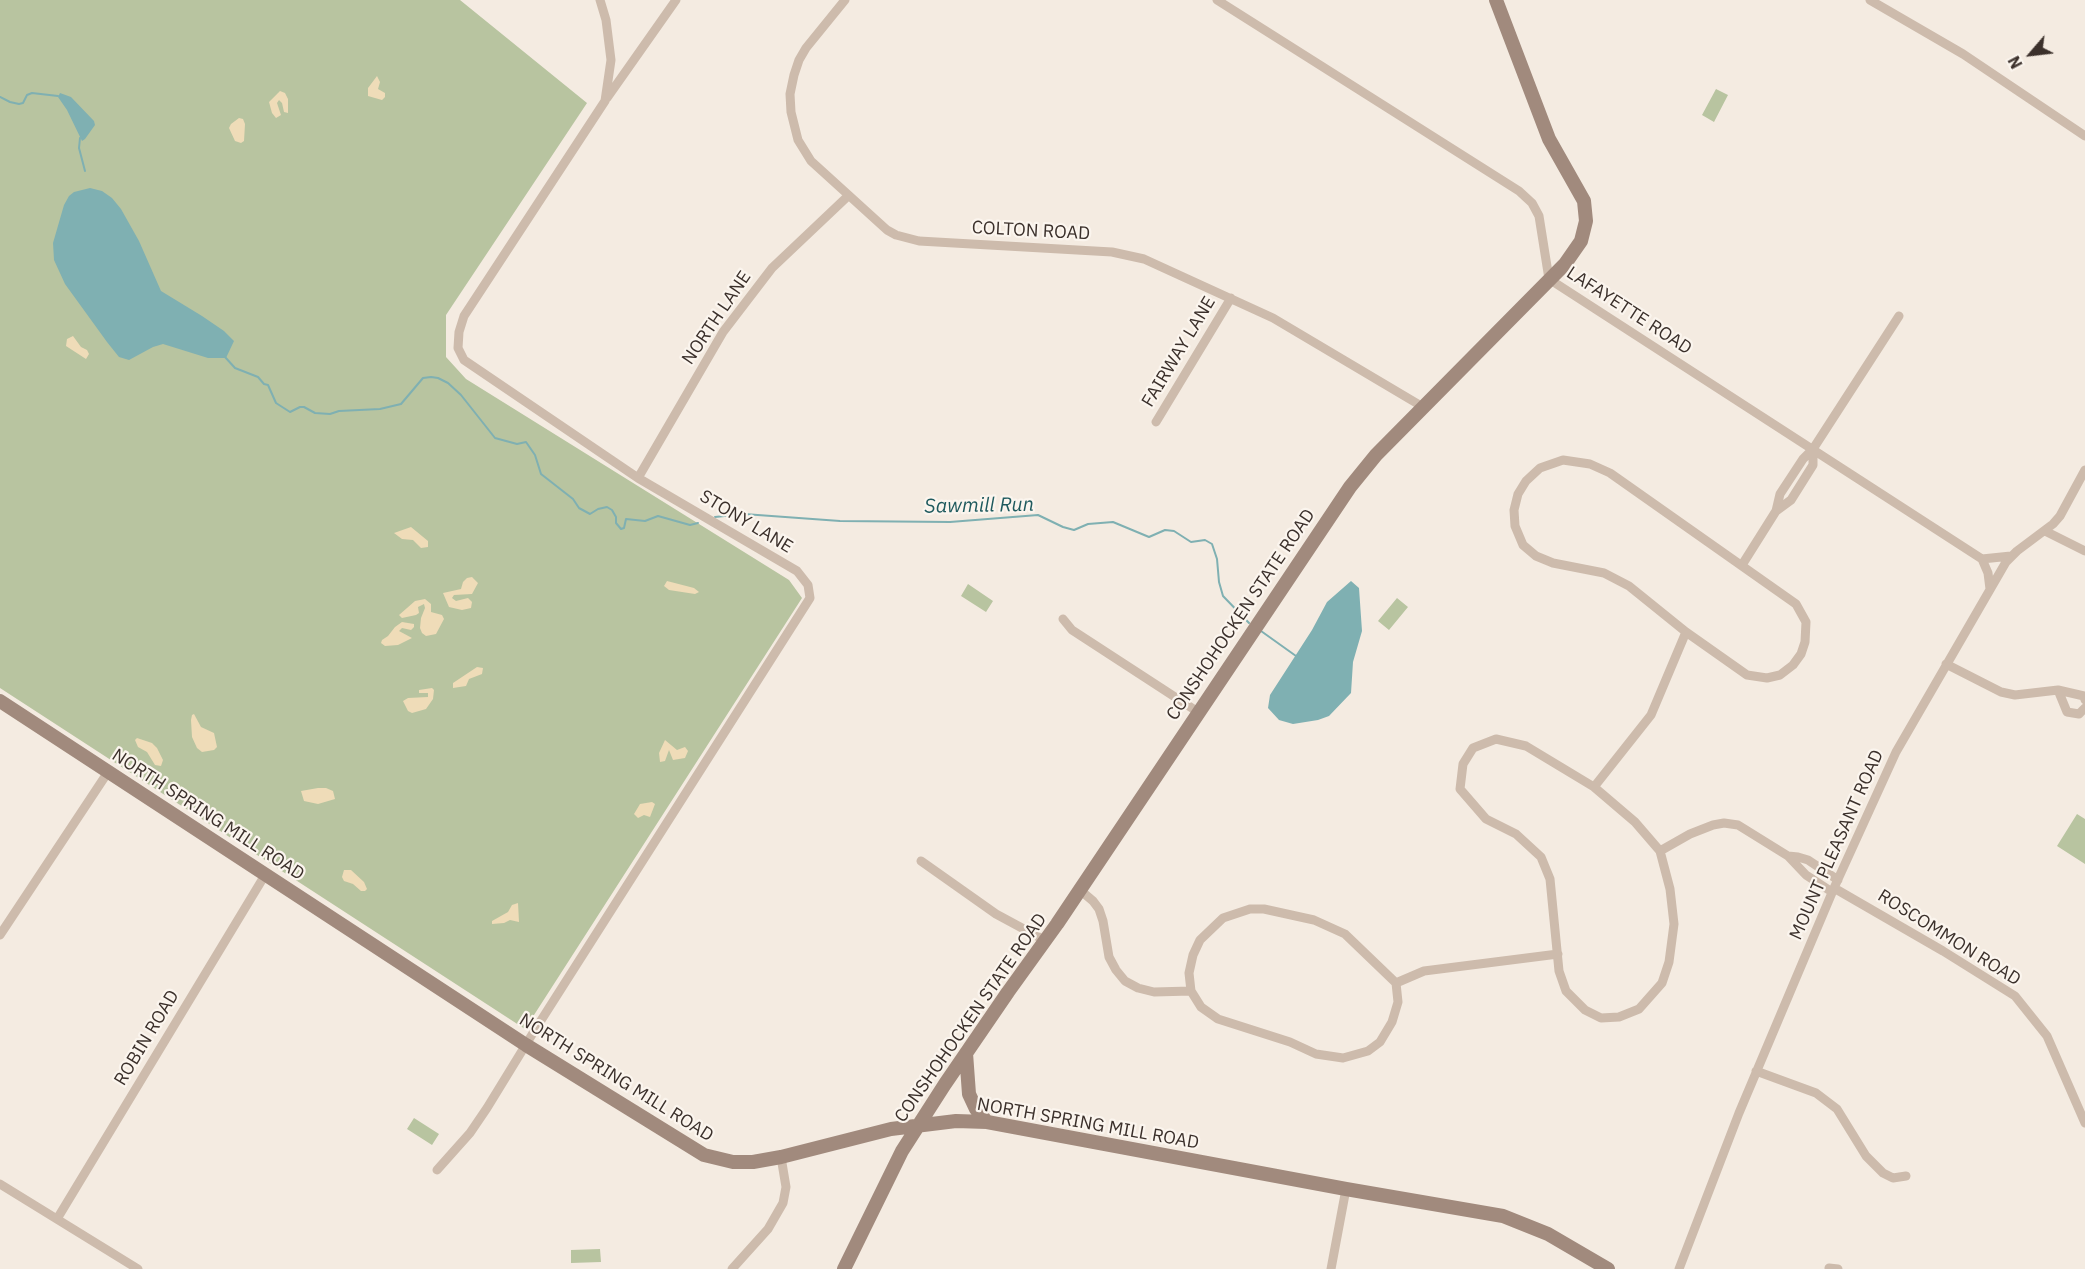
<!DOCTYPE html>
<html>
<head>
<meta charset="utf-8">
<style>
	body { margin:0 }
	#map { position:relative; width:2085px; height:1269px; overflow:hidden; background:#f4ebe1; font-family:"IBM Plex Sans",sans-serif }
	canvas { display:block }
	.north { position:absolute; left:2001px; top:24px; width:60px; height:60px; -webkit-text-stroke:4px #fbf5ee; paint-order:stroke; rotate:242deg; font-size:16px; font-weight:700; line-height:24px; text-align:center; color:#3b302b }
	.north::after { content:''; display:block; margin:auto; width:21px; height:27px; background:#3b302b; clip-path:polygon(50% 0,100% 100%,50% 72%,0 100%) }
</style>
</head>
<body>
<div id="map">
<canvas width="2085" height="1269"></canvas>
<div class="north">N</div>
</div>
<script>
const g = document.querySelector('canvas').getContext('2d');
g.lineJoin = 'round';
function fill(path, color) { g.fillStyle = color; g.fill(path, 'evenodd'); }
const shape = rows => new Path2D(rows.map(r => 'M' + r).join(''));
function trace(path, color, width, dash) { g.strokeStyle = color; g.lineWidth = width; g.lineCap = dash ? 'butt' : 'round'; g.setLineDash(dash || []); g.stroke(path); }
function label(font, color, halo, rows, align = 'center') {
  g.font = font + ' "IBM Plex Sans",sans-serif'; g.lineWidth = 4.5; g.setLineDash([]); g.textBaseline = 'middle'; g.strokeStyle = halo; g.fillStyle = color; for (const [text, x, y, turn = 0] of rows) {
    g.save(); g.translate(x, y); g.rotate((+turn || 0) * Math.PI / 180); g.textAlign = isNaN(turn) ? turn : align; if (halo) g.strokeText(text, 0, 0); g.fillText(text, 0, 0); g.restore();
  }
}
const green = shape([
	[0,0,460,0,587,103,446,315,446,357,466,379,789,580,802,598,525,1029,0,688],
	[1716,89,1728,95,1714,122,1702,115],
	[968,584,993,601,986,612,961,596],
	[1397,598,1408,607,1389,630,1378,621],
	[2077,814,2085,819,2085,864,2057,846],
	[414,1118,439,1134,432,1145,407,1129],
	[600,1249,601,1262,571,1263,571,1250]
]);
const sand = shape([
	[377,76,380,82,378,89,385,93,385,97,382,100,368,96,368,88],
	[280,91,285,93,288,99,288,113,284,112,282,103,279,100,277,103,281,115,276,118,272,113,269,102],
	[239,118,243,119,245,124,244,141,241,143,235,141,229,128,231,124],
	[73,336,81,347,87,350,89,354,86,359,66,346,67,339],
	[411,527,428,541,428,547,421,548,413,540,402,539,394,533],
	[472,577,478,583,472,594,454,595,452,598,456,601,468,598,472,602,471,608,462,610,449,607,443,593,461,589,463,582,467,578],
	[667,581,694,588,699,592,695,594,669,590,664,586],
	[425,599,431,604,431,612,442,615,444,619,436,634,426,636,422,633,420,628,421,618,425,608,424,604,418,607,419,613,416,615,402,618,399,615,415,601],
	[402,622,414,624,414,627,411,630,402,628,399,631,412,638,398,645,385,646,381,643,382,640,388,636,395,627],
	[477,667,483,668,482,674,469,679,466,686,453,688,453,683],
	[432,688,434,690,433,699,426,709,412,713,408,711,403,701,408,698,428,697,428,693,419,693,419,690],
	[194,714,201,727,214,733,217,747,214,750,202,752,197,748,192,737,191,720,192,715],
	[137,738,152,743,157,748,163,760,161,766,155,765,147,752,138,747,135,740],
	[665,740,677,750,685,747,688,751,685,758,673,760,669,750,665,761,660,762,659,753],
	[318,788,326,788,333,791,335,799,318,804,304,801,301,791],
	[652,802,655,804,650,817,644,815,638,818,634,814,640,804],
	[344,870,351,870,364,882,367,889,365,891,361,891,353,884,344,881,342,877],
	[518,903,519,922,510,920,504,923,492,924,492,921,508,912,512,905]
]);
const water = shape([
	[60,93,71,97,94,121,95,125,85,139,82,141,67,110,58,97],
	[90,188,102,191,112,198,121,209,139,241,161,291,202,316,224,331,234,341,226,358,208,358,163,344,153,347,129,360,119,357,107,342,65,284,54,260,53,243,64,205,69,196,74,192],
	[1351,581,1359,588,1362,631,1353,662,1351,693,1329,716,1318,720,1293,724,1279,720,1268,708,1270,695,1312,630,1327,602]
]);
const stream = shape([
	[0,97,10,102,19,104,23,103,27,95,32,93,58,96],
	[80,138,79,148,85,171],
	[225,357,235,368,258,377,264,384,268,385,276,403,290,412,300,407,304,407,315,413,330,414,339,411,380,409,401,404,423,378,431,377,438,378,448,383,461,395,495,438,517,444,526,442,535,455,541,474,573,499,579,508,590,514,598,509,607,507,612,510,616,517,616,523,621,529,624,528,626,519,645,521,658,516,690,525,698,523],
	[715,517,744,514,840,521,950,522,1038,515,1063,527,1074,530,1088,524,1113,522,1149,537,1165,530,1174,531,1191,542,1205,540,1212,544,1217,559,1219,582,1223,596,1249,623],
	[1261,631,1296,656]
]);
const street = shape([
	[845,0,806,48,799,60,794,75,790,94,791,112,798,140,811,161,887,230,896,235,919,241,1112,252,1144,259,1273,318,1423,407],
	[1217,0,1519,191,1532,203,1539,216,1549,279,1982,559,1988,573,1990,589],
	[1870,0,1963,54,2085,136],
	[607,98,676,0],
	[1156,422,1231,298],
	[1563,460,1590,464,1610,473,1796,604,1806,622,1805,642,1801,654,1793,665,1780,675,1767,678,1747,675,1686,632,1629,586,1604,573,1553,563,1536,556,1523,545,1515,526,1514,510,1518,494,1526,481,1540,468,1563,460],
	[638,478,723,332,772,268,848,196],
	[1776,511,1780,494,1803,459,1813,449,1899,316],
	[2045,531,2085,551],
	[1982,559,2011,556],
	[1742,565,1776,511,1791,500,1813,465,1813,449],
	[1063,619,1072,630,1198,712],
	[1946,664,2001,692,2015,695,2058,690,2084,696,2085,700],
	[2058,690,2067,712,2079,714,2085,708],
	[1496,739,1526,746,1594,787,1635,822,1660,851,1670,889,1674,924,1669,962,1662,983,1639,1009,1619,1017,1601,1018,1585,1010,1566,991,1559,971,1550,879,1541,857,1516,834,1486,819,1460,789,1463,764,1473,748,1496,739],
	[1594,787,1651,715,1686,632],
	[1660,851,1690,834,1713,825,1724,823,1738,825,1788,856,1806,875,1832,892],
	[1788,856,1798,857,1808,860,1838,880],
	[921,861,996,914,1046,941],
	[1834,888,1943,951,2015,996,2047,1036,2085,1123],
	[1080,890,1093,901,1099,909,1103,921,1109,957,1116,970,1125,981,1138,988,1154,992,1191,991],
	[1250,909,1264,909,1314,920,1345,934,1396,983,1398,1002,1392,1022,1380,1042,1368,1051,1343,1058,1316,1054,1290,1042,1218,1019,1201,1007,1191,991,1189,973,1193,955,1200,940,1223,918,1250,909],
	[0,935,108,772],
	[1396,983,1424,971,1558,954],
	[1756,1071,1816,1093,1837,1109,1866,1156,1883,1173,1893,1178,1906,1176],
	[437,1170,470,1133,487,1108,533,1033,810,598,808,585,797,571,638,478,464,360,458,348,459,332,464,316,605,101,611,60,606,20,600,0],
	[0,1184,138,1269],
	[57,1219,265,875],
	[1829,1268,1838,1269],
	[732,1269,768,1229,783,1203,786,1187,781,1157],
	[1331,1269,1346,1189],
	[1679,1269,1739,1113,1834,888,1896,752,2006,562,2017,551,2053,524,2060,516,2085,470]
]);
const secondary = shape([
	[0,701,526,1045,704,1155,733,1162,753,1162,781,1157,891,1129,956,1121,987,1122,1346,1189,1503,1216,1548,1234,1608,1269],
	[966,1053,969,1094,976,1109,987,1122],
	[844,1269,902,1151,945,1084,1008,992,1057,924,1350,487,1376,455,1565,264,1581,241,1586,221,1584,201,1549,139,1496,0]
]);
const streetNames = [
	["COLTON ROAD",1031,231,3],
	["LAFAYETTE ROAD",1629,311,33],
	["NORTH LANE",717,318,-56],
	["FAIRWAY LANE",1179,352,-59],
	["STONY LANE",746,522,31],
	["CONSHOHOCKEN STATE ROAD",1241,615,-56],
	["NORTH SPRING MILL ROAD",208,815,33],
	["MOUNT PLEASANT ROAD",1837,845,-66],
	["ROSCOMMON ROAD",1949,938,32],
	["CONSHOHOCKEN STATE ROAD",971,1018,-55],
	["ROBIN ROAD",147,1038,-59],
	["NORTH SPRING MILL ROAD",616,1078,32],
	["NORTH SPRING MILL ROAD",1088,1124,10]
];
const waterNames = [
	["Sawmill Run",979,506,-1]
];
fill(green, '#b8c4a0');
fill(sand, '#efdcb8');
fill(water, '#7fb0b2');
trace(stream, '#7fb0b2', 2);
trace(street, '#cdbbac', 9);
trace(secondary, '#a18a7d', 14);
label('18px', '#3b302b', '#fbf5ee', streetNames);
label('italic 20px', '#1f5a5e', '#fbf5ee', waterNames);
</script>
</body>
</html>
